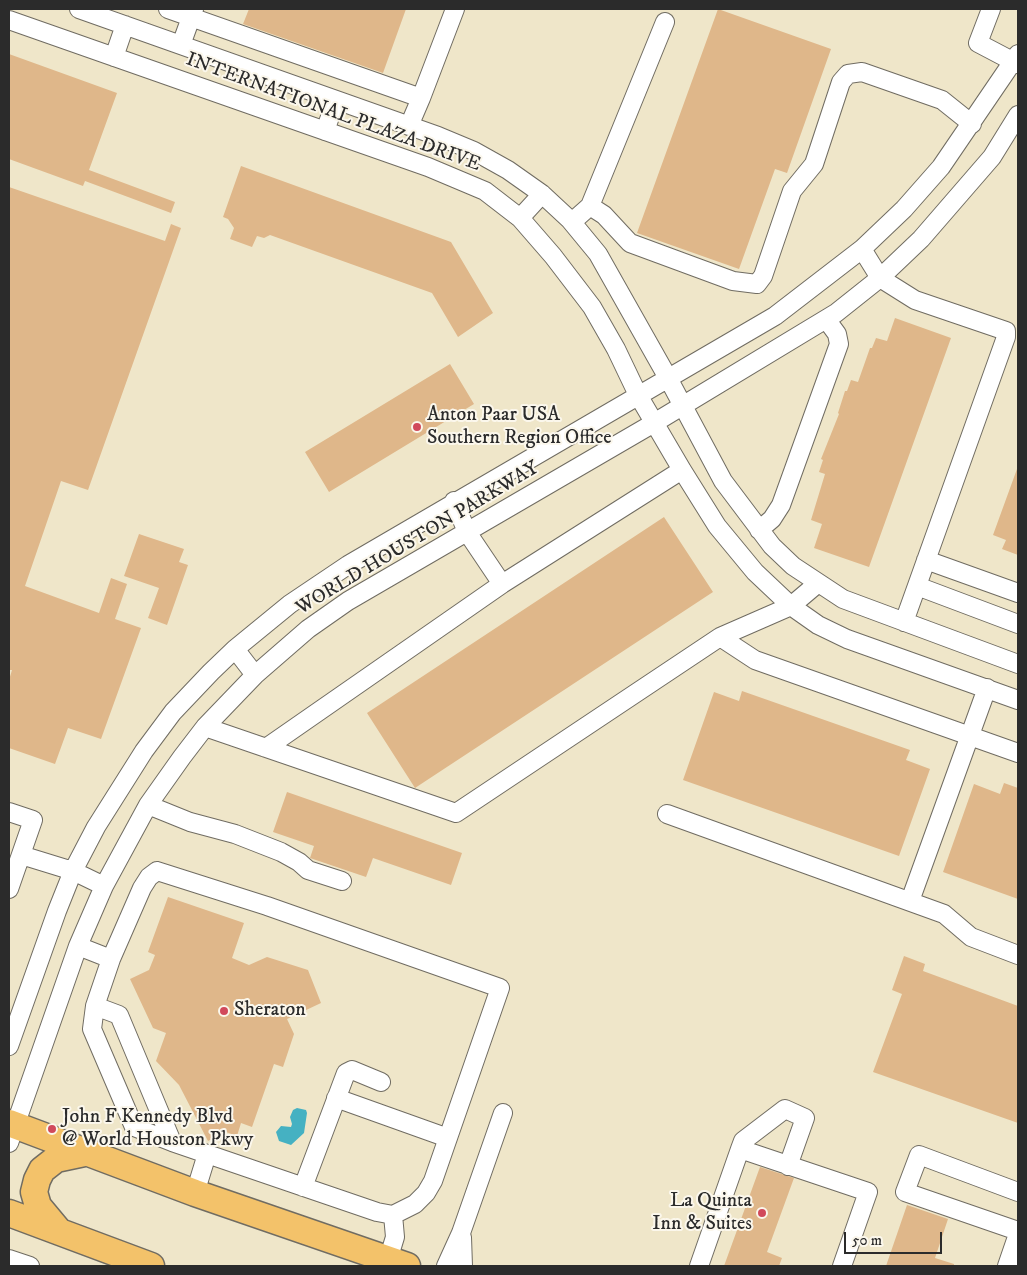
<!DOCTYPE html>
<html>
<head>
<meta charset="utf-8">
<style>
	body { margin:0 }
	#map { position:relative; width:1027px; height:1275px; overflow:hidden; background:#efe6c9; font-family:"IM FELL DW Pica",serif }
	canvas { display:block }
	.frame { position:absolute; inset:0; border:10px solid #2b2b2b; pointer-events:none }
	.scale { position:absolute; left:844px; top:1232px; width:98px; height:22px; box-sizing:border-box; border:2px solid #2b2b2b; border-top:0; padding-left:6px; font-size:15px; line-height:18px; white-space:nowrap; color:#2b2b2b; -webkit-text-stroke:4px #fbf7ec; paint-order:stroke }
</style>
</head>
<body>
<div id="map">
<canvas width="1027" height="1275"></canvas>
<div class="frame"></div>
<div class="scale">50 m</div>
</div>
<script>
const g = document.querySelector('canvas').getContext('2d');
g.lineJoin = 'round';
function fill(path, color) { g.fillStyle = color; g.fill(path, 'evenodd'); }
const shape = rows => new Path2D(rows.map(r => 'M' + r).join(''));
function trace(path, color, width, dash) { g.strokeStyle = color; g.lineWidth = width; g.lineCap = dash ? 'butt' : 'round'; g.setLineDash(dash || []); g.stroke(path); }
function label(font, color, halo, rows, align = 'center') {
  g.font = font + ' "IM FELL DW Pica",serif'; g.lineWidth = 4; g.setLineDash([]); g.textBaseline = 'middle'; g.strokeStyle = halo; g.fillStyle = color; for (const [text, x, y, turn = 0] of rows) {
    g.save(); g.translate(x, y); g.rotate((+turn || 0) * Math.PI / 180); g.textAlign = isNaN(turn) ? turn : align; if (halo) g.strokeText(text, 0, 0); g.fillText(text, 0, 0); g.restore();
  }
}
const water = shape([
	[297,1108,306,1110,307,1113,304,1133,291,1145,279,1141,276,1132,281,1126,291,1127,292,1124,290,1117,293,1110]
]);
const building = shape([
	[249,9,406,9,383,73,243,24],
	[718,9,831,49,787,173,775,169,739,269,637,233],
	[9,54,117,93,89,170,175,202,171,213,85,181,83,186,9,159],
	[241,166,451,242,493,313,458,337,432,293,270,235,264,238,257,236,252,247,230,239,234,228,228,219,223,217],
	[9,187,165,241,171,224,181,228,88,490,61,481,25,586,99,613,111,578,127,584,115,619,141,628,101,739,68,728,55,764,9,748,9,680,12,670,9,670],
	[895,318,951,338,869,567,814,548,822,524,811,520,825,474,819,472,823,460,821,459,839,414,838,413,845,391,847,391,851,380,858,382,870,348,872,348,876,338,887,341],
	[450,364,474,404,329,492,305,452],
	[1017,469,1018,469,1018,555,1002,549,1006,540,993,535],
	[664,517,713,592,415,788,367,713],
	[139,534,184,549,179,562,188,565,167,625,148,618,159,588,124,576],
	[742,691,910,750,906,760,930,769,899,856,683,780,714,692,739,701],
	[1004,783,1018,788,1018,899,943,872,974,784,1000,794],
	[287,792,462,853,451,885,373,858,366,877,310,858,314,846,273,832],
	[168,897,244,923,232,958,249,965,267,957,308,970,321,1003,287,1019,294,1034,283,1067,274,1064,252,1127,241,1123,237,1136,226,1132,208,1141,179,1085,156,1061,166,1033,153,1028,130,979,149,970,155,955,148,952],
	[904,956,925,964,923,971,1018,1006,1018,1123,873,1072,902,994,892,990],
	[760,1167,794,1178,767,1252,782,1258,779,1266,724,1266],
	[907,1205,948,1219,935,1258,954,1264,954,1266,886,1266]
]);
const minor = shape([
	[79,9,438,136,474,151,508,170,542,194,570,220,598,254,668,378,723,481,772,546,793,566,843,599,1018,664],
	[168,9,421,98,455,9],
	[991,9,978,43,1018,64],
	[9,20,428,167,485,191,520,218,553,256,592,307,616,349,638,395,682,470,717,526,755,572,791,606,818,625,847,639,1018,700],
	[181,45,194,9],
	[114,57,125,25],
	[409,126,421,98],
	[325,131,336,100],
	[590,206,665,22],
	[520,218,542,194],
	[572,222,590,206,604,215,630,243,733,281,757,284,763,276,792,191,814,164,841,82,848,74,862,72,942,100,972,124],
	[862,249,880,278,915,300,1006,331,1006,337,904,622],
	[454,501,467,532,502,584],
	[759,530,772,519,781,505,839,344,837,334,826,319],
	[926,560,1018,593],
	[817,584,791,606,720,637,755,660,1018,753],
	[917,586,1018,624],
	[235,649,255,675],
	[205,727,456,813,720,637],
	[266,748,502,584,682,470],
	[148,805,190,822,235,834,281,852,299,862,308,870,342,881],
	[9,812,33,820,9,889],
	[667,814,944,914,971,937,1018,955],
	[21,855,73,871,104,886],
	[157,871,267,906,500,988,433,1181,426,1193,415,1204,393,1215,377,1212,172,1142,134,1127,92,1029,95,1006,111,959,142,888,149,877,157,871],
	[910,901,987,688],
	[78,946,111,959],
	[95,1006,119,1015,172,1142],
	[9,1046,57,911,73,871,96,827,144,751,173,712,211,672,235,649,290,604,348,565,775,316,862,249,904,209,941,167,1018,54],
	[336,1098,448,1138],
	[9,1143,78,946,104,886,148,805,182,757,205,727,255,675,308,629,348,601,654,423,836,313,880,278,921,239,992,157,1018,115],
	[740,1149,743,1141,785,1109,805,1118,788,1166],
	[303,1187,346,1073,352,1070,381,1082],
	[1018,1192,919,1155,905,1192,1018,1231],
	[195,1193,207,1154],
	[462,1237,463,1266],
	[9,1259,30,1266],
	[388,1260,395,1237,393,1215],
	[446,1266,461,1233,503,1113],
	[699,1266,740,1149,868,1192,842,1266],
	[1007,1266,1018,1234]
]);
const highway = shape([
	[9,1123,195,1193,407,1266],
	[9,1213,151,1266],
	[58,1230,38,1206,34,1192,37,1180,42,1170,56,1159,89,1152]
]);
const markers = [
	[417,427,5,"#d1495b"],
	[224,1011,5,"#d1495b"],
	[52,1129,5,"#d1495b"],
	[762,1213,5,"#d1495b"]
];
const streetNames = [
	["INTERNATIONAL PLAZA DRIVE",333,113,20],
	["WORLD HOUSTON PARKWAY",418,539,-31]
];
const poiNames = [
	["Anton Paar USA",427,416],
	["Southern Region Office",427,439],
	["Sheraton",234,1011],
	["John F Kennedy Blvd",62,1118],
	["@ World Houston Pkwy",62,1141],
	["La Quinta",752,1202,"right"],
	["Inn & Suites",752,1225,"right"]
];
fill(water, '#45b1c2');
fill(building, '#dfb78a');
trace(minor, '#706c62', 20);
trace(highway, '#706c62', 29);
trace(minor, '#fff', 18);
trace(highway, '#f3c26a', 26);
for (const [x, y, r, color] of markers) { const dot = new Path2D(); dot.arc(x, y, r, 0, 2 * Math.PI); g.fillStyle = color; g.fill(dot); trace(dot, '#fbf7ec', 2); }
label('20px', '#2b2b2b', '#fbf7ec', streetNames);
label('20px', '#2b2b2b', '#fbf7ec', poiNames, 'left');
</script>
</body>
</html>
